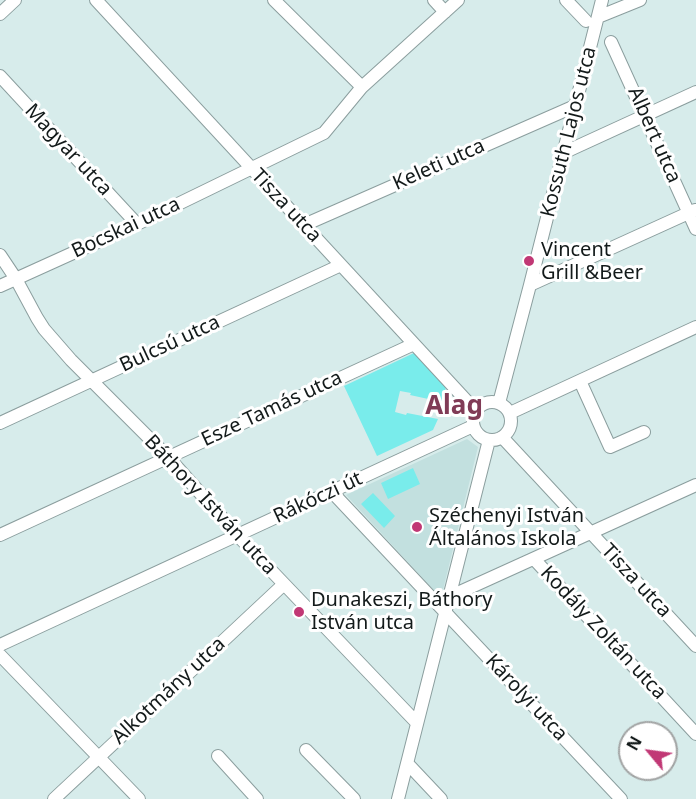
<!DOCTYPE html>
<html>
<head>
<meta charset="utf-8">
<style>
	body { margin:0 }
	#map { position:relative; width:696px; height:799px; overflow:hidden; background:#d7eceb; font-family:"Noto Sans",sans-serif }
	canvas { display:block }
	.north { position:absolute; left:618px; top:721px; width:60px; height:60px; box-sizing:border-box; background:#fff; border:2px solid #a1a3a3; border-radius:50%; rotate:299deg; font-size:16px; font-weight:700; line-height:24px; text-align:center; color:#131a1a }
	.north::after { content:''; display:block; margin:auto; width:21px; height:27px; background:#c13875; clip-path:polygon(50% 0,100% 100%,50% 72%,0 100%) }
</style>
</head>
<body>
<div id="map">
<canvas width="696" height="799"></canvas>
<div class="north">N</div>
</div>
<script>
const g = document.querySelector('canvas').getContext('2d');
g.lineJoin = 'round';
function fill(path, color) { g.fillStyle = color; g.fill(path, 'evenodd'); }
const shape = rows => new Path2D(rows.map(r => 'M' + r).join(''));
function trace(path, color, width, dash) { g.strokeStyle = color; g.lineWidth = width; g.lineCap = dash ? 'butt' : 'round'; g.setLineDash(dash || []); g.stroke(path); }
function label(font, color, halo, rows, align = 'center') {
  g.font = font + ' "Noto Sans",sans-serif'; g.lineWidth = 6; g.setLineDash([]); g.textBaseline = 'middle'; g.strokeStyle = halo; g.fillStyle = color; for (const [text, x, y, turn = 0] of rows) {
    g.save(); g.translate(x, y); g.rotate((+turn || 0) * Math.PI / 180); g.textAlign = isNaN(turn) ? turn : align; if (halo) g.strokeText(text, 0, 0); g.fillText(text, 0, 0); g.restore();
  }
}
const built = shape([
	[467,439,478,447,441,598,346,495]
]);
const green = shape([
	[414,353,446,387,442,402,410,395,411,393,400,391,395,412,406,415,407,413,438,419,433,430,377,456,344,386],
	[413,468,420,484,388,499,381,483],
	[373,493,395,516,384,528,361,504]
]);
const minor = shape([
	[96,0,476,411],
	[274,0,362,87],
	[434,0,445,12],
	[566,0,586,21],
	[0,14,15,0],
	[598,17,640,0],
	[611,42,696,229],
	[0,76,137,224],
	[563,153,696,92],
	[304,225,575,106],
	[0,255,16,279,37,318,44,329,71,360,168,457,242,540,417,723],
	[530,285,695,210],
	[0,286,137,224,324,133,362,87,458,0],
	[580,381,610,447,644,432],
	'473 421a19 19 0 1 1 38 0a19 19 0 1 1-38 0Z',
	[499,403,530,285,602,0],
	[510,413,696,327],
	[0,423,341,265],
	[502,437,696,646],
	[332,492,621,799],
	[0,535,414,344],
	[534,559,696,734],
	[449,597,696,485],
	[0,645,473,426],
	[0,655,139,799],
	[306,750,354,799],
	[218,756,257,799],
	[407,763,441,799],
	[54,799,284,584],
	[398,799,489,440]
]);
const markers = [
	[529,261,6,"#c13875"],
	[417,527,6,"#c13875"],
	[299,612,6,"#c13875"]
];
const streetNames = [
	["Kossuth Lajos utca",569,132,-76],
	["Albert utca",654,135,66],
	["Magyar utca",68,150,47],
	["Keleti utca",439,165,-24],
	["Tisza utca",286,206,47],
	["Bocskai utca",126,228,-25],
	["Bulcsú utca",170,344,-25],
	["Esze Tamás utca",272,409,-25],
	["Rákóczi út",318,498,-25],
	["Báthory István utca",210,505,47],
	["Tisza utca",636,581,47],
	["Kodály Zoltán utca",603,633,47],
	["Alkotmány utca",169,691,-43],
	["Károlyi utca",526,698,47]
];
const poiNames = [
	["Vincent",541,250],
	["Grill &Beer",541,273],
	["Széchenyi István",429,516],
	["Általános Iskola",429,539],
	["Dunakeszi, Báthory",311,600],
	["István utca",311,623]
];
const districtNames = [
	["Alag",454,407]
];
fill(built, '#c2e0df');
fill(green, '#79eceb');
trace(minor, '#8b9e9e', 14);
trace(minor, '#fff', 12);
for (const [x, y, r, color] of markers) { const dot = new Path2D(); dot.arc(x, y, r, 0, 2 * Math.PI); g.fillStyle = color; g.fill(dot); trace(dot, '#fff', 2); }
label('20px', '#131a1a', '#fff', streetNames);
label('20px', '#131a1a', '#fff', poiNames, 'left');
label('bold 26px', '#803b56', '#fff', districtNames);
</script>
</body>
</html>
